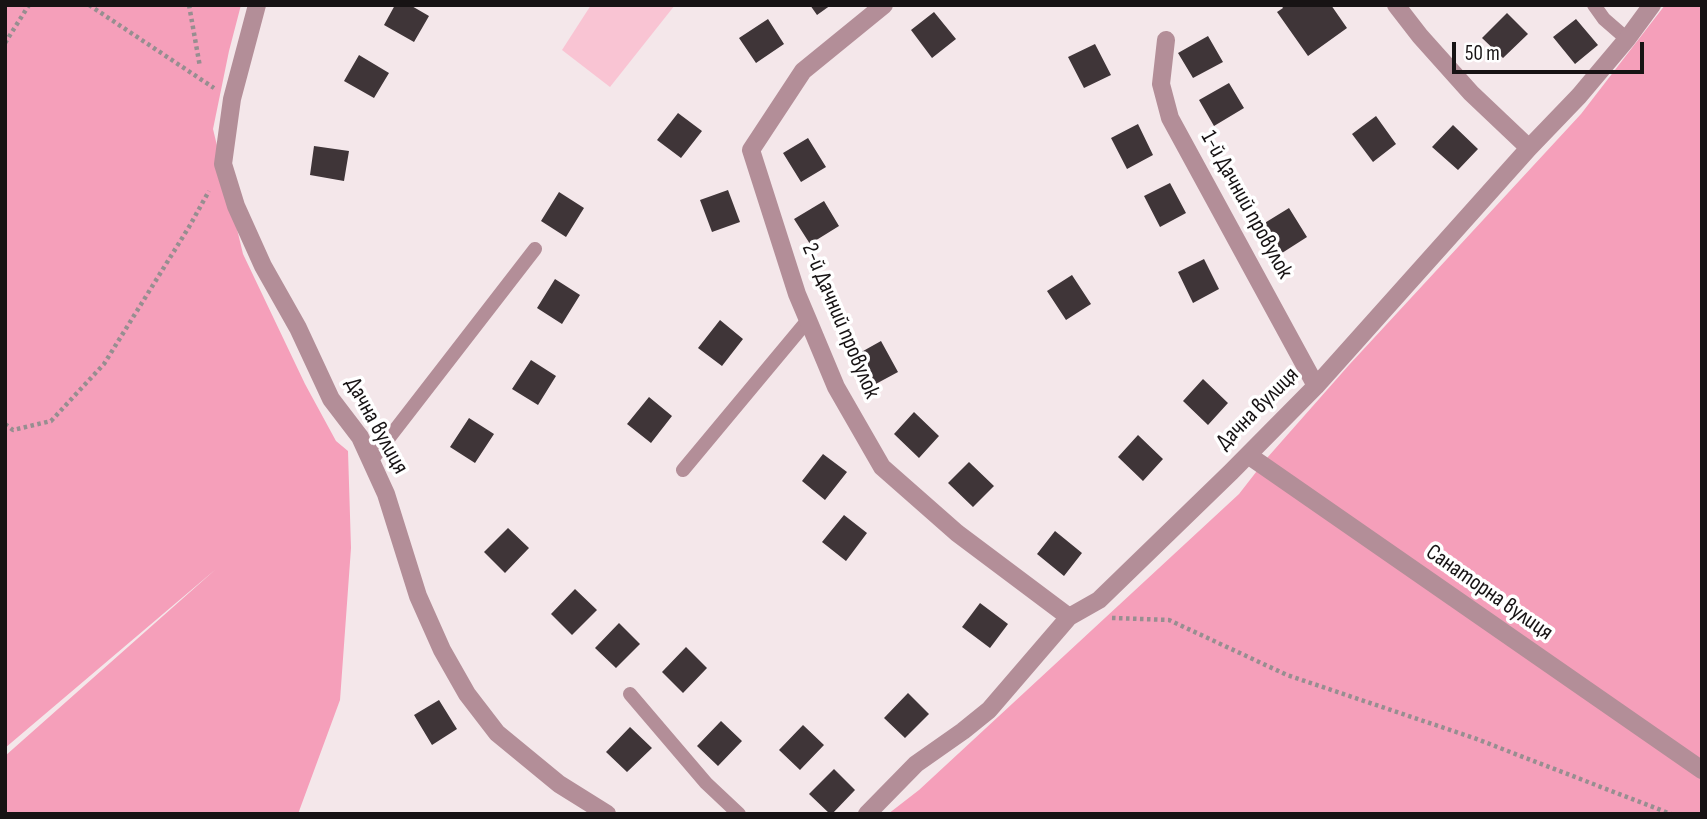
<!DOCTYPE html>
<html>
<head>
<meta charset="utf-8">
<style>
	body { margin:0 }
	#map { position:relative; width:1707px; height:819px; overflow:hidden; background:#f4e7ea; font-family:"Sofia Sans Condensed",sans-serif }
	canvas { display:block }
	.frame { position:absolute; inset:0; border:7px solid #171314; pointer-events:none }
	.scale { position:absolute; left:1452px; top:42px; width:192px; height:32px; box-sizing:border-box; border:4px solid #171314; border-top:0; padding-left:9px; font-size:21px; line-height:24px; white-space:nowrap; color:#171314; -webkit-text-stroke:5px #fff; paint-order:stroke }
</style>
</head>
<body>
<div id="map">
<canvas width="1707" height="819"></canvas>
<div class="frame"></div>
<div class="scale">50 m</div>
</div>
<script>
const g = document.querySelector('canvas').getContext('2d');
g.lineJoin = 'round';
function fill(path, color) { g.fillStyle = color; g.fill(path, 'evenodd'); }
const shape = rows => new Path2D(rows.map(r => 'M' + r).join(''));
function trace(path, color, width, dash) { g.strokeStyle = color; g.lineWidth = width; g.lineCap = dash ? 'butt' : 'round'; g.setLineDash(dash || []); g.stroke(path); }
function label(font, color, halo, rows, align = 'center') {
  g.font = font + ' "Sofia Sans Condensed",sans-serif'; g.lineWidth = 7; g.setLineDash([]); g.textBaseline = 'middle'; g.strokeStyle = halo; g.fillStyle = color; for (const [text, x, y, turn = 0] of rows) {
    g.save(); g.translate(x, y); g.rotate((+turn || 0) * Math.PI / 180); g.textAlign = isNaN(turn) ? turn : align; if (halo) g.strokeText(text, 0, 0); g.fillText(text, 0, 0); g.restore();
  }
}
const green = shape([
	[591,5,675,5,610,87,562,50]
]);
const forest = shape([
	[5,5,241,5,229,51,213,129,243,254,305,384,336,441,348,451,351,548,340,700,298,814,5,814,5,756,216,569,5,748],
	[1665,5,1702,5,1702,814,888,814,919,790,1239,494,1267,458,1349,365,1581,114]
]);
const building = shape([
	[395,5,410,5,429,16,414,42,384,25],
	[810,5,831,5,817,15],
	[1281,5,1331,5,1347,28,1308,56,1277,12,1283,8],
	[934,12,956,39,932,58,911,30],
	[1507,13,1528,34,1503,58,1482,38],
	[768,19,784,44,756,63,739,38],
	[1576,19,1598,45,1575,64,1553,37],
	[1208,36,1223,62,1193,78,1178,53],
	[1095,44,1111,75,1084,88,1068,57],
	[359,55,389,73,374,98,344,81],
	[1229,83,1244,108,1214,126,1199,100],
	[678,113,702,131,681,158,657,140],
	[1376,116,1396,144,1373,162,1352,134],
	[1138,124,1153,155,1127,169,1111,138],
	[1453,125,1478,149,1458,170,1432,147],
	[808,138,826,167,801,182,783,153],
	[314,146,349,151,344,181,310,175],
	[1170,183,1186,213,1160,227,1144,196],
	[728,190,740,222,712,232,700,200],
	[559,192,584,208,566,237,541,221],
	[824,201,839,226,810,244,794,219],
	[1289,208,1307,237,1282,253,1263,224],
	[1204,259,1219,289,1193,303,1178,272],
	[1072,275,1091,304,1066,320,1047,291],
	[555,279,580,295,562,324,537,308],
	[720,320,743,339,722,366,698,348],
	[881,341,898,372,872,386,856,355],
	[531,360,556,376,538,405,512,389],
	[1203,379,1228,403,1208,425,1183,401],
	[649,397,672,416,651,443,627,424],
	[914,412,939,436,919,458,894,434],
	[469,418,494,434,475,463,450,447],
	[1138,435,1163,459,1143,481,1118,457],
	[823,454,847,472,825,500,802,481],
	[969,462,994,486,973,507,948,483],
	[844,515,867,533,846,561,822,542],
	[508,528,529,548,505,573,484,552],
	[1055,531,1082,553,1064,576,1037,554],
	[575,589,597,610,572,635,551,614],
	[980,603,1008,624,990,648,962,627],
	[619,623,640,644,616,668,595,648],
	[686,647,707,668,683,693,662,672],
	[908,693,929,714,905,738,884,718],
	[439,700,457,729,432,745,414,715],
	[721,721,742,741,718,766,697,746],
	[803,725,824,745,800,770,779,750],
	[630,727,652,748,627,772,606,752],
	[834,769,855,790,832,814,830,814,809,794]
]);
const path = shape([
	[89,5,214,88],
	[189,5,200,67],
	[5,43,29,5],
	[5,424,13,430,51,421,104,364,189,227,209,191],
	[1112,618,1169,620,1287,675,1474,738,1671,814]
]);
const service = shape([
	[1594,5,1604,19,1627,39],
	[371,461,535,249],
	[683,470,808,320],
	[630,694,706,783,739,814]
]);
const minor = shape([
	[257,5,232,99,223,164,236,206,263,266,298,328,331,399,360,437,386,494,418,596,442,650,467,694,497,733,559,784,607,814],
	[884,5,803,71,751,150,797,294,808,320,836,387,882,467,957,533,1069,617],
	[1396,5,1420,36,1471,93,1529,148],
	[1166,40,1161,84,1170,118,1316,386],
	[1248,455,1702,770],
	[867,814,916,764,963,731,989,710,1069,617,1099,600,1231,472,1316,386,1529,148,1579,96,1627,39,1652,5]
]);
const streetNames = [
	["1-й Дачний провулок",1246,205,61],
	["2-й Дачний провулок",840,321,67],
	["Дачна вулиця",1258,409,-45],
	["Дачна вулиця",376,426,61],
	["Санаторна вулиця",1489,593,35]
];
fill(green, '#f9c4d3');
fill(forest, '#f59fba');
fill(building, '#3f3538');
trace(path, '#978e90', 4.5, [3.5, 3.5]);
trace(service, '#b38e98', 14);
trace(minor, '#b38e98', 18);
label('23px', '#171314', '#fff', streetNames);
</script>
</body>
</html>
